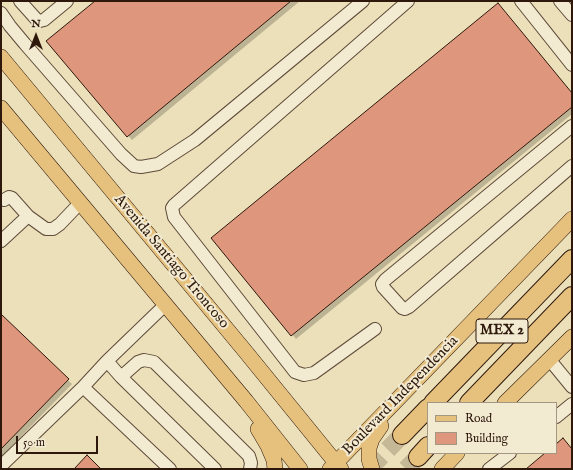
<!DOCTYPE html>
<html>
<head>
<meta charset="utf-8">
<style>
	body { margin:0 }
	#map { position:relative; width:573px; height:470px; overflow:hidden; background:#ebe0ba; font-family:"IM FELL English",serif }
	canvas { display:block }
	.frame { position:absolute; inset:0; border:2px solid #2e180c; pointer-events:none }
	.legend { position:absolute; left:427px; top:402px; width:130px; height:52px; box-sizing:border-box; background:#f2ebd2; border:1px solid #a49783; margin:0; padding:5px 7px; list-style:none; font-size:12px; color:#2e180c }
	.legend li { display:flex; align-items:center; gap:8px; height:20px }
	.legend b { width:20px; border:1px solid #a49783 }
	.north { position:absolute; left:16px; top:16px; width:40px; height:40px; -webkit-text-stroke:3px #f2ebd2; paint-order:stroke; rotate:0deg; font-size:11px; font-weight:700; line-height:16px; text-align:center; color:#2e180c }
	.north::after { content:''; display:block; margin:auto; width:14px; height:18px; background:#2e180c; clip-path:polygon(50% 0,100% 100%,50% 72%,0 100%) }
	.scale { position:absolute; left:16px; top:436px; width:82px; height:18px; box-sizing:border-box; border:2px solid #2e180c; border-top:0; padding-left:5px; font-size:12px; line-height:14px; white-space:nowrap; color:#2e180c; -webkit-text-stroke:3px #f2ebd2; paint-order:stroke }
</style>
</head>
<body>
<div id="map">
<canvas width="573" height="470"></canvas>
<div class="frame"></div>
<ul class="legend">
<li><b style="height:5px;background:#e6c07d"></b>Road</li>
<li><b style="height:11px;background:#de967d"></b>Building</li>
</ul>
<div class="north">N</div>
<div class="scale">50 m</div>
</div>
<script>
const g = document.querySelector('canvas').getContext('2d');
g.lineJoin = 'round';
function fill(path, color) { g.fillStyle = color; g.fill(path, 'evenodd'); }
const shape = rows => new Path2D(rows.map(r => 'M' + r).join(''));
function trace(path, color, width, dash) { g.strokeStyle = color; g.lineWidth = width; g.lineCap = dash ? 'butt' : 'round'; g.setLineDash(dash || []); g.stroke(path); }
function label(font, color, halo, rows, align = 'center') {
  g.font = font + ' "IM FELL English",serif'; g.lineWidth = 4; g.setLineDash([]); g.textBaseline = 'middle'; g.strokeStyle = halo; g.fillStyle = color; for (const [text, x, y, turn = 0] of rows) {
    g.save(); g.translate(x, y); g.rotate((+turn || 0) * Math.PI / 180); g.textAlign = isNaN(turn) ? turn : align; if (halo) g.strokeText(text, 0, 0); g.fillText(text, 0, 0); g.restore();
  }
}
const shadow = shape([
	[96,1,300,1,132,140,48,41],
	[572,94,572,114,296,339,212,238],
	[1,316,72,384,1,457]
]);
const building = shape([
	[95,1,291,1,127,137,46,41,95,1],
	[498,3,572,93,572,107,291,336,211,238,498,3],
	[1,314,69,379,1,449,1,314],
	[563,438,572,449,572,469,526,469,545,453,556,453,556,444,563,438],
	[87,455,101,469,74,469,87,455]
]);
const highwayTunnel = shape([
	[369,469,402,435],
	[406,469,418,457]
]);
const minor = shape([
	[20,1,37,20,40,21,44,20,67,1],
	[521,1,572,65],
	[560,1,572,15],
	[1,13,10,26,25,44,121,154,134,166,141,167,158,164,195,140,363,1],
	[572,126,385,280,382,284,383,287,402,308,405,309,409,307,572,166],
	[4,200,9,197,12,198,28,216,46,229,53,229,60,224,80,203],
	[1,241,28,216],
	[375,329,314,373,304,375,295,372,174,217,172,208,174,205,408,1],
	[549,359,572,387],
	[107,361,121,377,138,362,144,360,154,362,249,456,251,463,250,469],
	[121,377,215,469],
	[83,387,170,469],
	[556,417,572,404],
	[1,466,83,387,107,361,165,305],
	[489,469,510,453]
]);
const major = shape([
	[1,57,245,351,341,469],
	[1,108,246,401,300,469],
	[505,403,572,337],
	[258,429,268,446,274,460,275,469],
	[330,469,572,219],
	[372,469,369,459,369,448,372,439,381,426],
	[442,469,457,453]
]);
const highway = shape([
	[433,403,572,259],
	[469,403,572,296],
	[402,435,428,408],
	[418,457,428,446]
]);
const shields = [
	[502,331,52]
];
const shieldNames = [
	["MEX 2",502,331]
];
const streetNames = [
	["Avenida Santiago Troncoso",171,262,50],
	["Boulevard Independencia",401,396,-46]
];
fill(shadow, '#0003');
fill(building, '#de967d');
trace(building, '#2e180c', 1);
trace(highwayTunnel, '#c5b897', 18, [18, 9]);
trace(minor, '#5d4a38', 14);
trace(major, '#2e180c', 16);
trace(highway, '#2e180c', 20);
trace(minor, '#f2ebd2', 12);
trace(major, '#e6c07d', 15);
trace(highway, '#e6c07d', 18);
for (const [x, y, w] of shields) { const box = new Path2D(); box.roundRect(x - w / 2, y - 12, w, 24, 3); g.fillStyle = '#f2ebd2'; g.fill(box); trace(box, '#2e180c', 1); }
label('bold 14px', '#2e180c', null, shieldNames);
label('15px', '#2e180c', '#f2ebd2', streetNames);
</script>
</body>
</html>
